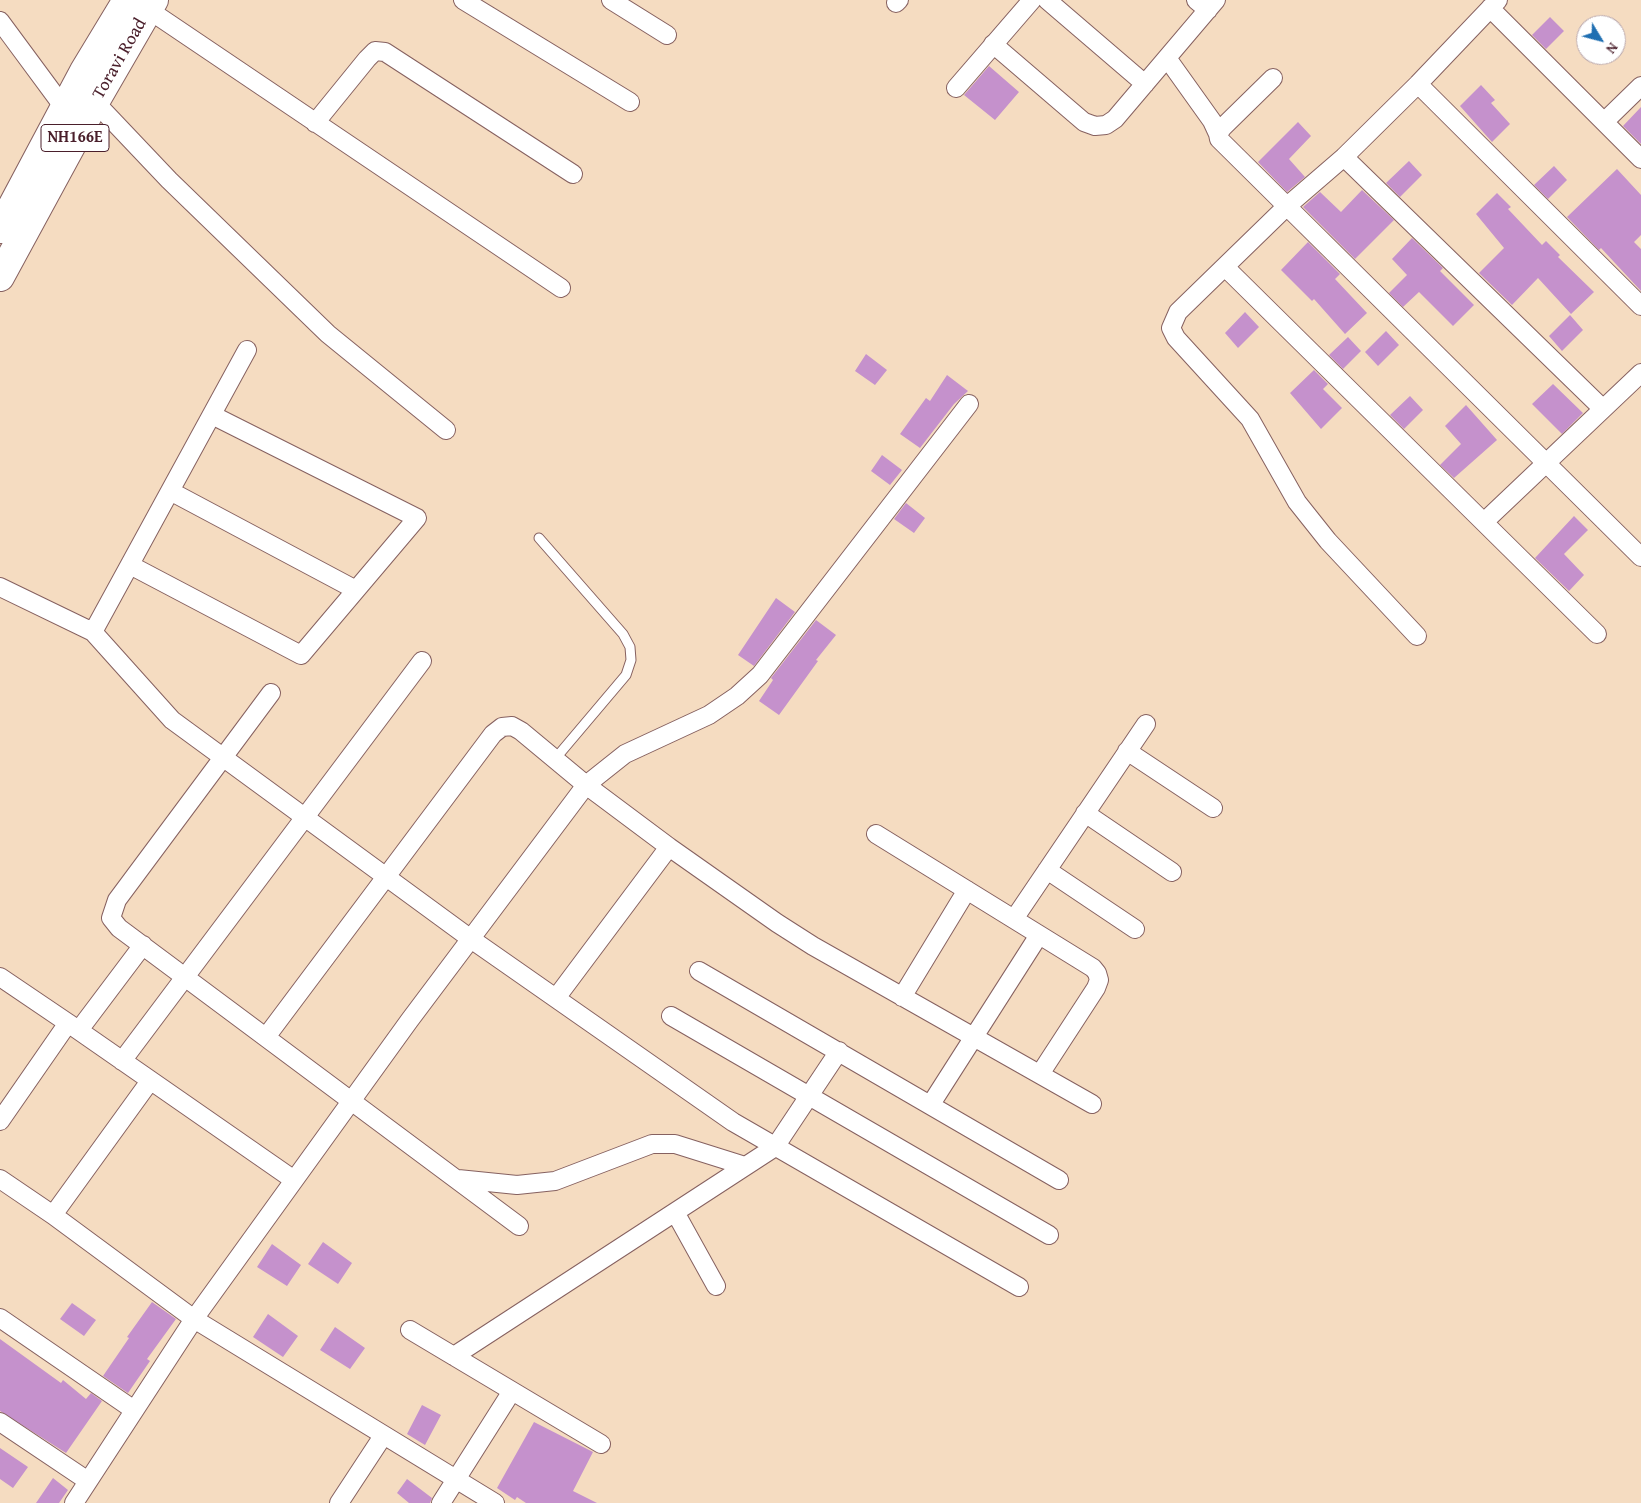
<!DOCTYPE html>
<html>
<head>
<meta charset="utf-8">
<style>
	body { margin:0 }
	#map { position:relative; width:1641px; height:1503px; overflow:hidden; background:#f5dcc1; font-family:"Gentium Book Plus",serif }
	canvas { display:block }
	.north { position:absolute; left:1576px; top:15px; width:50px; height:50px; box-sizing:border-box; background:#fff; border:1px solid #b7a5aa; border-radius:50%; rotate:127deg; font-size:14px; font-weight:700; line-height:20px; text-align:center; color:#4a1f2b }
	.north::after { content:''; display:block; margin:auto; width:18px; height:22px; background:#1f6fb2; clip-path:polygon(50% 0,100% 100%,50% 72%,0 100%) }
</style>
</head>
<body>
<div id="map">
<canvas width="1641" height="1503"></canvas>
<div class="north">N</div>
</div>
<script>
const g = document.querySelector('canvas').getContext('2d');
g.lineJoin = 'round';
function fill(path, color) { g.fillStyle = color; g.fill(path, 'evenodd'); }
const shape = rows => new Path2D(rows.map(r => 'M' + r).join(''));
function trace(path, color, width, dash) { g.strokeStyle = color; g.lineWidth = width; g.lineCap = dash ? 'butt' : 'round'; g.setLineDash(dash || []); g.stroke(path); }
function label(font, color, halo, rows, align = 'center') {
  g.font = font + ' "Gentium Book Plus",serif'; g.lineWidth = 4; g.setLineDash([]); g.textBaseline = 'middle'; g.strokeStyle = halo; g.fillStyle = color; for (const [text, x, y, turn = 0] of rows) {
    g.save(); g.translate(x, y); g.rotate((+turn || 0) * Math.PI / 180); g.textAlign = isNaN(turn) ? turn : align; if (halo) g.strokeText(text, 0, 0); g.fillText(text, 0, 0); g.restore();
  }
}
const building = shape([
	[1550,17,1564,31,1546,49,1532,35],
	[989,66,1019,92,995,120,964,95],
	[1481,85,1495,100,1491,103,1510,124,1492,142,1460,106],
	[1641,107,1641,144,1623,126],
	[1298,122,1311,136,1289,159,1305,177,1287,192,1258,162],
	[1409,161,1422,175,1400,197,1386,183],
	[1554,166,1567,180,1548,199,1534,185],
	[1617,169,1641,195,1641,235,1634,242,1641,249,1641,291,1601,248,1599,250,1567,217],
	[1362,190,1394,220,1355,259,1303,207,1320,192,1341,212],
	[1497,193,1511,207,1508,209,1542,245,1546,241,1560,255,1558,257,1594,292,1571,314,1538,278,1512,305,1479,273,1504,248,1476,214],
	[1412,238,1443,268,1440,271,1474,305,1453,326,1419,292,1403,307,1389,293,1407,275,1392,259],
	[1308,242,1340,274,1335,279,1367,313,1345,334,1314,299,1312,301,1281,270],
	[1245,312,1259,327,1238,348,1225,333],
	[1570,315,1583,330,1562,351,1549,336],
	[1386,331,1399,345,1378,366,1365,352],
	[1348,337,1361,351,1343,369,1329,355],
	[866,354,887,370,875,385,855,371],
	[1314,370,1328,384,1323,389,1342,408,1321,429,1290,393],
	[947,375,968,391,954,404,920,448,900,434,926,398,930,401],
	[1553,384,1583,413,1562,434,1532,404],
	[1410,396,1423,410,1404,429,1390,415],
	[1466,405,1497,440,1454,478,1440,465,1461,444,1445,426],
	[882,455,902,470,890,485,871,471],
	[906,503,925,518,914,533,894,519],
	[1574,516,1588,530,1564,554,1584,575,1569,591,1535,558],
	[776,598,795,612,754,666,738,655],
	[816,620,836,635,816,660,818,661,779,715,759,701,773,680,771,678],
	[323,1242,352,1263,338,1284,308,1264],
	[272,1244,301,1265,287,1286,257,1267],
	[152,1302,176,1319,147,1359,150,1361,128,1393,103,1376,129,1338,127,1337],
	[72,1303,96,1320,84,1336,60,1319],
	[268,1314,298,1336,283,1357,253,1337],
	[335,1327,365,1348,350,1369,320,1350],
	[0,1339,61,1383,63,1380,86,1399,91,1393,102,1401,66,1453,0,1411],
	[422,1405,441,1415,425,1445,407,1434],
	[534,1422,593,1452,573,1491,597,1503,526,1503,517,1497,515,1500,497,1488],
	[0,1448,28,1467,13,1488,0,1479],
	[53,1478,68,1490,59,1503,36,1503],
	[407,1479,432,1498,430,1503,409,1503,397,1493]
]);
const service = shape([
	[539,538,623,634,630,647,631,660,626,675,555,759]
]);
const minor = shape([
	[463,0,630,102],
	[611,0,667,35],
	[1047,0,1145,84],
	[1196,0,1208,10],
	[896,3,899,0],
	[1490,8,1641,159],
	[149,10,561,288],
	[0,21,65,109],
	[993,44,1084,122,1095,126,1106,125,1115,119,1216,0],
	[1167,58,1212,121,1218,134],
	[1273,78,1223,127,1218,134,1219,139,1641,557],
	[1418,84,1641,306],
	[956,88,1032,0],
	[95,102,169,180,328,334,446,430],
	[1604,122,1641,86],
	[315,123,367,59,375,51,385,52,573,174],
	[1344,157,1603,409],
	[1225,267,1597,634],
	[170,491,356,590],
	[1484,522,1641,373],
	[130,565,301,655,417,518,212,415],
	[0,587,93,632,172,720,471,939,733,1122,1019,1287],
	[93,632,247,350],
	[1417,636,1328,541,1297,502,1250,419,1176,338,1171,328,1178,312,1286,207,1344,157,1418,84,1498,0],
	[271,693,117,900,111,918,119,928,519,1226],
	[1127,751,1213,808],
	[1085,813,1172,872],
	[876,834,1093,968,1097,973,1099,980,1096,988,1040,1074],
	[1047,870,1135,929],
	[1014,919,1146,724],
	[699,971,1059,1180],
	[0,977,68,1023],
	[902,997,967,890],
	[556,998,669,847],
	[671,1016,1049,1235],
	[79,1030,143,945],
	[266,1037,493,734,502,727,512,726,521,731,586,785,669,847,777,923,813,946,1092,1104],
	[122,1061,422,661],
	[931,1104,1039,935],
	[0,1121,68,1023,294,1180],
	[0,1179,53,1215,194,1319,495,1503],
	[458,1179,517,1185,555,1181,652,1144,675,1144,745,1166],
	[675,1212,716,1286],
	[53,1215,150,1081],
	[0,1318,134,1410],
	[410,1330,601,1444],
	[454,1356,775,1147,839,1051],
	[0,1422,88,1481],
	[74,1503,194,1319,409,1021,586,785,625,754,709,715,737,696,760,675,969,404],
	[339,1503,383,1436],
	[441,1503,512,1391]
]);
const trunk = shape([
	[0,229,84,71,127,0],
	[0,277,95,102,154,0]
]);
const shields = [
	[75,138,68]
];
const shieldNames = [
	["NH166E",75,138]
];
const streetNames = [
	["Toravi Road",120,59,-60]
];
fill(building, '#c591cc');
trace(service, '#866160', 11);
trace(minor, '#866160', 20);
trace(trunk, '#866160', 30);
trace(service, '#fff', 9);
trace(minor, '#fff', 18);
trace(trunk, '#fff', 28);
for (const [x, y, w] of shields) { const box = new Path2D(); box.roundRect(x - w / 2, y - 13.5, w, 27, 4); g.fillStyle = '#fff'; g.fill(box); trace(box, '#4a1f2b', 1); }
label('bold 16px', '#4a1f2b', null, shieldNames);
label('18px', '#4a1f2b', '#fff', streetNames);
</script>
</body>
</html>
